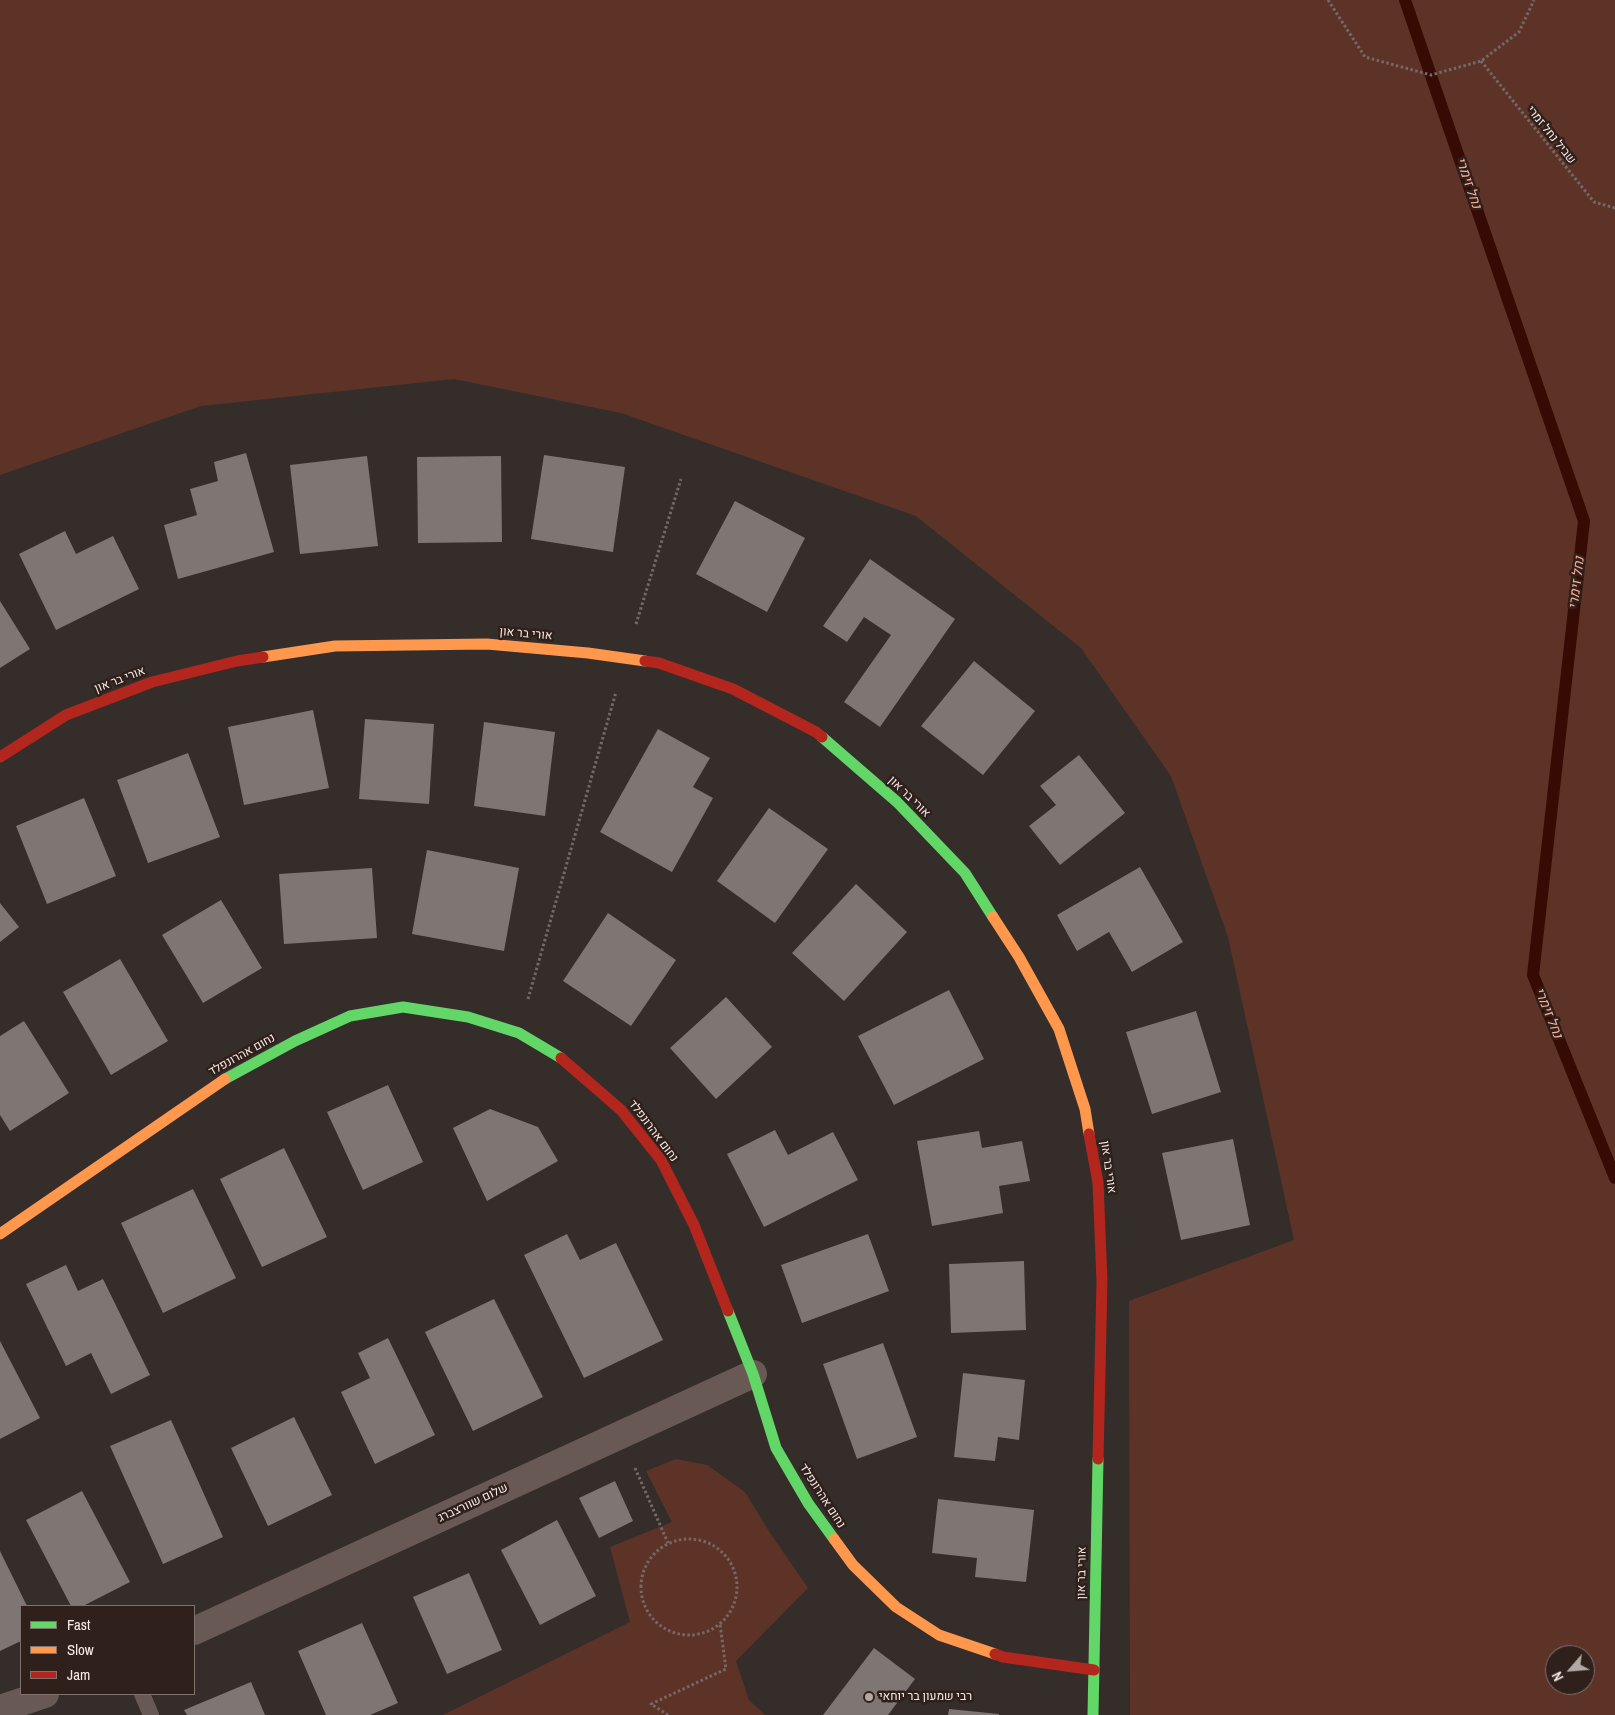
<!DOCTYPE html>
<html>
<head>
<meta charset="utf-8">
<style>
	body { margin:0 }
	#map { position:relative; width:1615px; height:1715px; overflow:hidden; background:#352d2a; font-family:"Archivo Narrow",sans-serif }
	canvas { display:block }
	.legend { position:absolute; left:20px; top:1605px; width:175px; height:90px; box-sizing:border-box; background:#30201b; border:1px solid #7f716c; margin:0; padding:6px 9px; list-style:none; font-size:15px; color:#f5eae6 }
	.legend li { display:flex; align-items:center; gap:10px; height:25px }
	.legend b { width:25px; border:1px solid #7f716c }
	.north { position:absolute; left:1545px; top:1645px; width:50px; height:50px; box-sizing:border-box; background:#30201b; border:1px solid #7f716c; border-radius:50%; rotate:243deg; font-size:14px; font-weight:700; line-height:20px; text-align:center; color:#f5eae6 }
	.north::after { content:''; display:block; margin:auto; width:18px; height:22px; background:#b2a8a4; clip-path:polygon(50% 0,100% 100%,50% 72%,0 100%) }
</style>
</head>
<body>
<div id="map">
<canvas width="1615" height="1715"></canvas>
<ul class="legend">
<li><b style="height:6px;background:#63d668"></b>Fast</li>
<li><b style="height:6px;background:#ff974d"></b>Slow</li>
<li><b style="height:6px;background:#b3261e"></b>Jam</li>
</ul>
<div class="north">N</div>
</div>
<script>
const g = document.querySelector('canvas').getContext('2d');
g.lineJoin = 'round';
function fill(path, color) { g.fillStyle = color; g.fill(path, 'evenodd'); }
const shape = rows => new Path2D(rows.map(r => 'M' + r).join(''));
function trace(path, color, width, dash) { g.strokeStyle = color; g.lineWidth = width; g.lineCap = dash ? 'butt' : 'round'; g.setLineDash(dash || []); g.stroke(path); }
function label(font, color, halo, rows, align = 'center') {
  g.font = font + ' "Archivo Narrow",Heebo,sans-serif'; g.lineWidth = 5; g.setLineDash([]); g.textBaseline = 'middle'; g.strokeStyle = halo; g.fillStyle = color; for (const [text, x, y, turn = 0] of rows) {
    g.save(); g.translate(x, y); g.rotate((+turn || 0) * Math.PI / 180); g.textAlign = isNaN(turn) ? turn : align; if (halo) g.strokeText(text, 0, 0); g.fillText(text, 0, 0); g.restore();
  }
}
const green = shape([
	[0,0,1615,0,1615,1715,1130,1715,1129,1301,1294,1240,1228,937,1171,776,1081,648,916,516,621,413,454,379,201,406,0,475],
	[1555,1655,1585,1655,1585,1685,1555,1685],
	[676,1459,707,1465,745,1492,770,1533,808,1588,736,1661,749,1700,765,1715,443,1715,630,1622,610,1547,672,1522,646,1471]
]);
const stream = shape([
	[1405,0,1584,521,1533,975,1615,1178]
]);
const building = shape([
	[246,453,274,552,178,579,164,525,197,515,190,489,218,481,214,462],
	[544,455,625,467,613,552,531,539],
	[367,456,378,546,300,554,290,465],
	[501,456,502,542,418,543,417,457],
	[735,501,805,538,767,612,696,574],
	[65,531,76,554,113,536,139,589,56,630,19,554],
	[870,559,955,619,880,727,844,702,891,635,864,617,847,642,823,626],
	[0,601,30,649,0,668],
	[974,661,1035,711,983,775,921,726],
	[313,710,329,788,244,805,228,727],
	[365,719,434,724,429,804,359,799],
	[484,722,555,732,545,816,474,806],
	[658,729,710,758,693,787,713,798,672,872,600,832],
	[188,753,220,837,148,863,117,780],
	[1079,755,1125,813,1060,865,1029,826,1056,805,1040,786],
	[84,798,116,876,47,904,16,826],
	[769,808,828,849,775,923,717,881],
	[427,850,519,868,504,951,412,934],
	[1140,867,1183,942,1132,972,1109,932,1077,951,1057,915],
	[372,868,377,938,284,944,279,874],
	[856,884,907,932,844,1001,792,953],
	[221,900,262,968,203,1003,162,935],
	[0,903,19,927,0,942],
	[608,913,676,960,631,1026,563,981],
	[120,959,168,1041,111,1075,63,992],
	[949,990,984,1059,894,1105,858,1036],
	[726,997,772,1047,716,1099,670,1048],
	[1196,1011,1221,1092,1152,1114,1126,1032],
	[24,1021,69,1093,10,1131,0,1115,0,1036],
	[388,1085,423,1162,363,1190,327,1112],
	[490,1109,538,1127,558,1161,487,1201,453,1128],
	[775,1130,788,1155,833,1132,858,1180,764,1227,727,1154],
	[979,1131,982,1148,1022,1141,1030,1181,999,1186,1003,1213,932,1226,917,1141],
	[1233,1139,1250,1225,1181,1240,1162,1153],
	[284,1148,327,1237,262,1267,220,1179],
	[193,1189,236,1278,163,1313,121,1223],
	[567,1234,580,1260,616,1243,663,1340,584,1378,524,1255],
	[868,1234,889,1291,802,1323,781,1265],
	[1024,1261,1026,1330,951,1333,949,1264],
	[66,1265,78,1291,103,1279,150,1375,111,1394,91,1353,66,1366,26,1284],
	[494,1299,543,1397,473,1431,425,1332],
	[388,1338,435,1435,375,1464,341,1392,370,1378,358,1353],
	[0,1341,40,1418,0,1439],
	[883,1343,917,1437,857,1459,823,1364],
	[963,1373,1025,1380,1019,1440,998,1437,995,1461,954,1457],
	[294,1417,332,1495,268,1526,231,1448],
	[171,1420,223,1537,163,1564,110,1446],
	[615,1481,633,1521,599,1538,579,1498],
	[82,1491,130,1582,83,1606,71,1606,26,1520],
	[938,1499,1034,1510,1026,1582,975,1577,977,1558,932,1553],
	[557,1520,596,1596,540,1625,501,1550],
	[0,1551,27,1606,21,1606,21,1641,0,1651],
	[469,1573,502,1650,447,1674,413,1597],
	[362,1623,398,1703,370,1715,326,1715,298,1651],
	[874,1648,915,1679,888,1715,823,1715],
	[251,1682,265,1715,187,1715,184,1710],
	[949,1709,999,1714,999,1715,948,1715]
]);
const path = shape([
	[1328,0,1365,57,1431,75,1481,61,1519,32,1534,0],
	[1481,61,1594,202,1615,208],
	[636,624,681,479],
	[528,999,616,692],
	[635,1468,668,1543],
	'641 1587a48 48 0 1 1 96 0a48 48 0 1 1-96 0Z',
	[668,1715,651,1704,726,1669,720,1624]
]);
const lane = shape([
	[142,1694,151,1715]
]);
const street = shape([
	[194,1631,753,1374],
	[0,1709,45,1694]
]);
const fast = shape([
	[822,737,897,802,965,873,993,917],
	[225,1079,295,1041,350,1016,403,1007,468,1017,519,1033,561,1058],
	[728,1311,753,1374,776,1448,808,1503,834,1539],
	[1093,1715,1098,1459]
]);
const slow = shape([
	[263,657,335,646,487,644,588,653,645,661],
	[993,917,1019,957,1059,1029,1085,1109,1089,1134],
	[0,1234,225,1079],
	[834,1539,853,1565,896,1607,939,1635,995,1654]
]);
const jam = shape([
	[645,661,659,663,733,689,816,732,822,737],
	[0,757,66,715,152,682,237,661,263,657],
	[561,1058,621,1110,661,1160,694,1225,728,1311],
	[1089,1134,1098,1183,1102,1281,1098,1459],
	[995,1654,1003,1657,1094,1670]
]);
const markers = [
	[869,1697,5,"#b2a8a4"]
];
const streetNames = [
	["שביל נחל זמרי",1551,135,51],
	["אורי בר און",526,634,5],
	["אורי בר און",120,680,-21],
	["אורי בר און",909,797,44],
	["נחום אהרונפלד",242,1055,-29],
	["נחום אהרונפלד",653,1131,53],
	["אורי בר און",1108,1167,82],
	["נחום אהרונפלד",822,1496,57],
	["שלום שוורצברג",473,1503,-25],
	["אורי בר און",1082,1573,-89]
];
const poiNames = [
	["רבי שמעון בר יוחאי",879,1697]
];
const waterNames = [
	["נחל זימרי",1468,183,71],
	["נחל זימרי",1577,583,-83],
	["נחל זימרי",1548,1013,68]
];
fill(green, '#5e3327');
trace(stream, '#350b04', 12);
fill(building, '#7d7673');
trace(path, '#756966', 3, [2.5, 2.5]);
trace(lane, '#695954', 16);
trace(street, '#695954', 28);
trace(fast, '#63d668', 11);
trace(slow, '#ff974d', 11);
trace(jam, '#b3261e', 11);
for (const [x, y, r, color] of markers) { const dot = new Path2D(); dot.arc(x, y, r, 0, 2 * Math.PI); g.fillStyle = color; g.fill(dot); trace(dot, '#30201b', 2); }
label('12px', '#f5eae6', '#30201b', streetNames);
label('12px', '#f5eae6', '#30201b', poiNames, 'left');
label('italic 14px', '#fcad95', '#30201b', waterNames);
</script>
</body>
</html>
